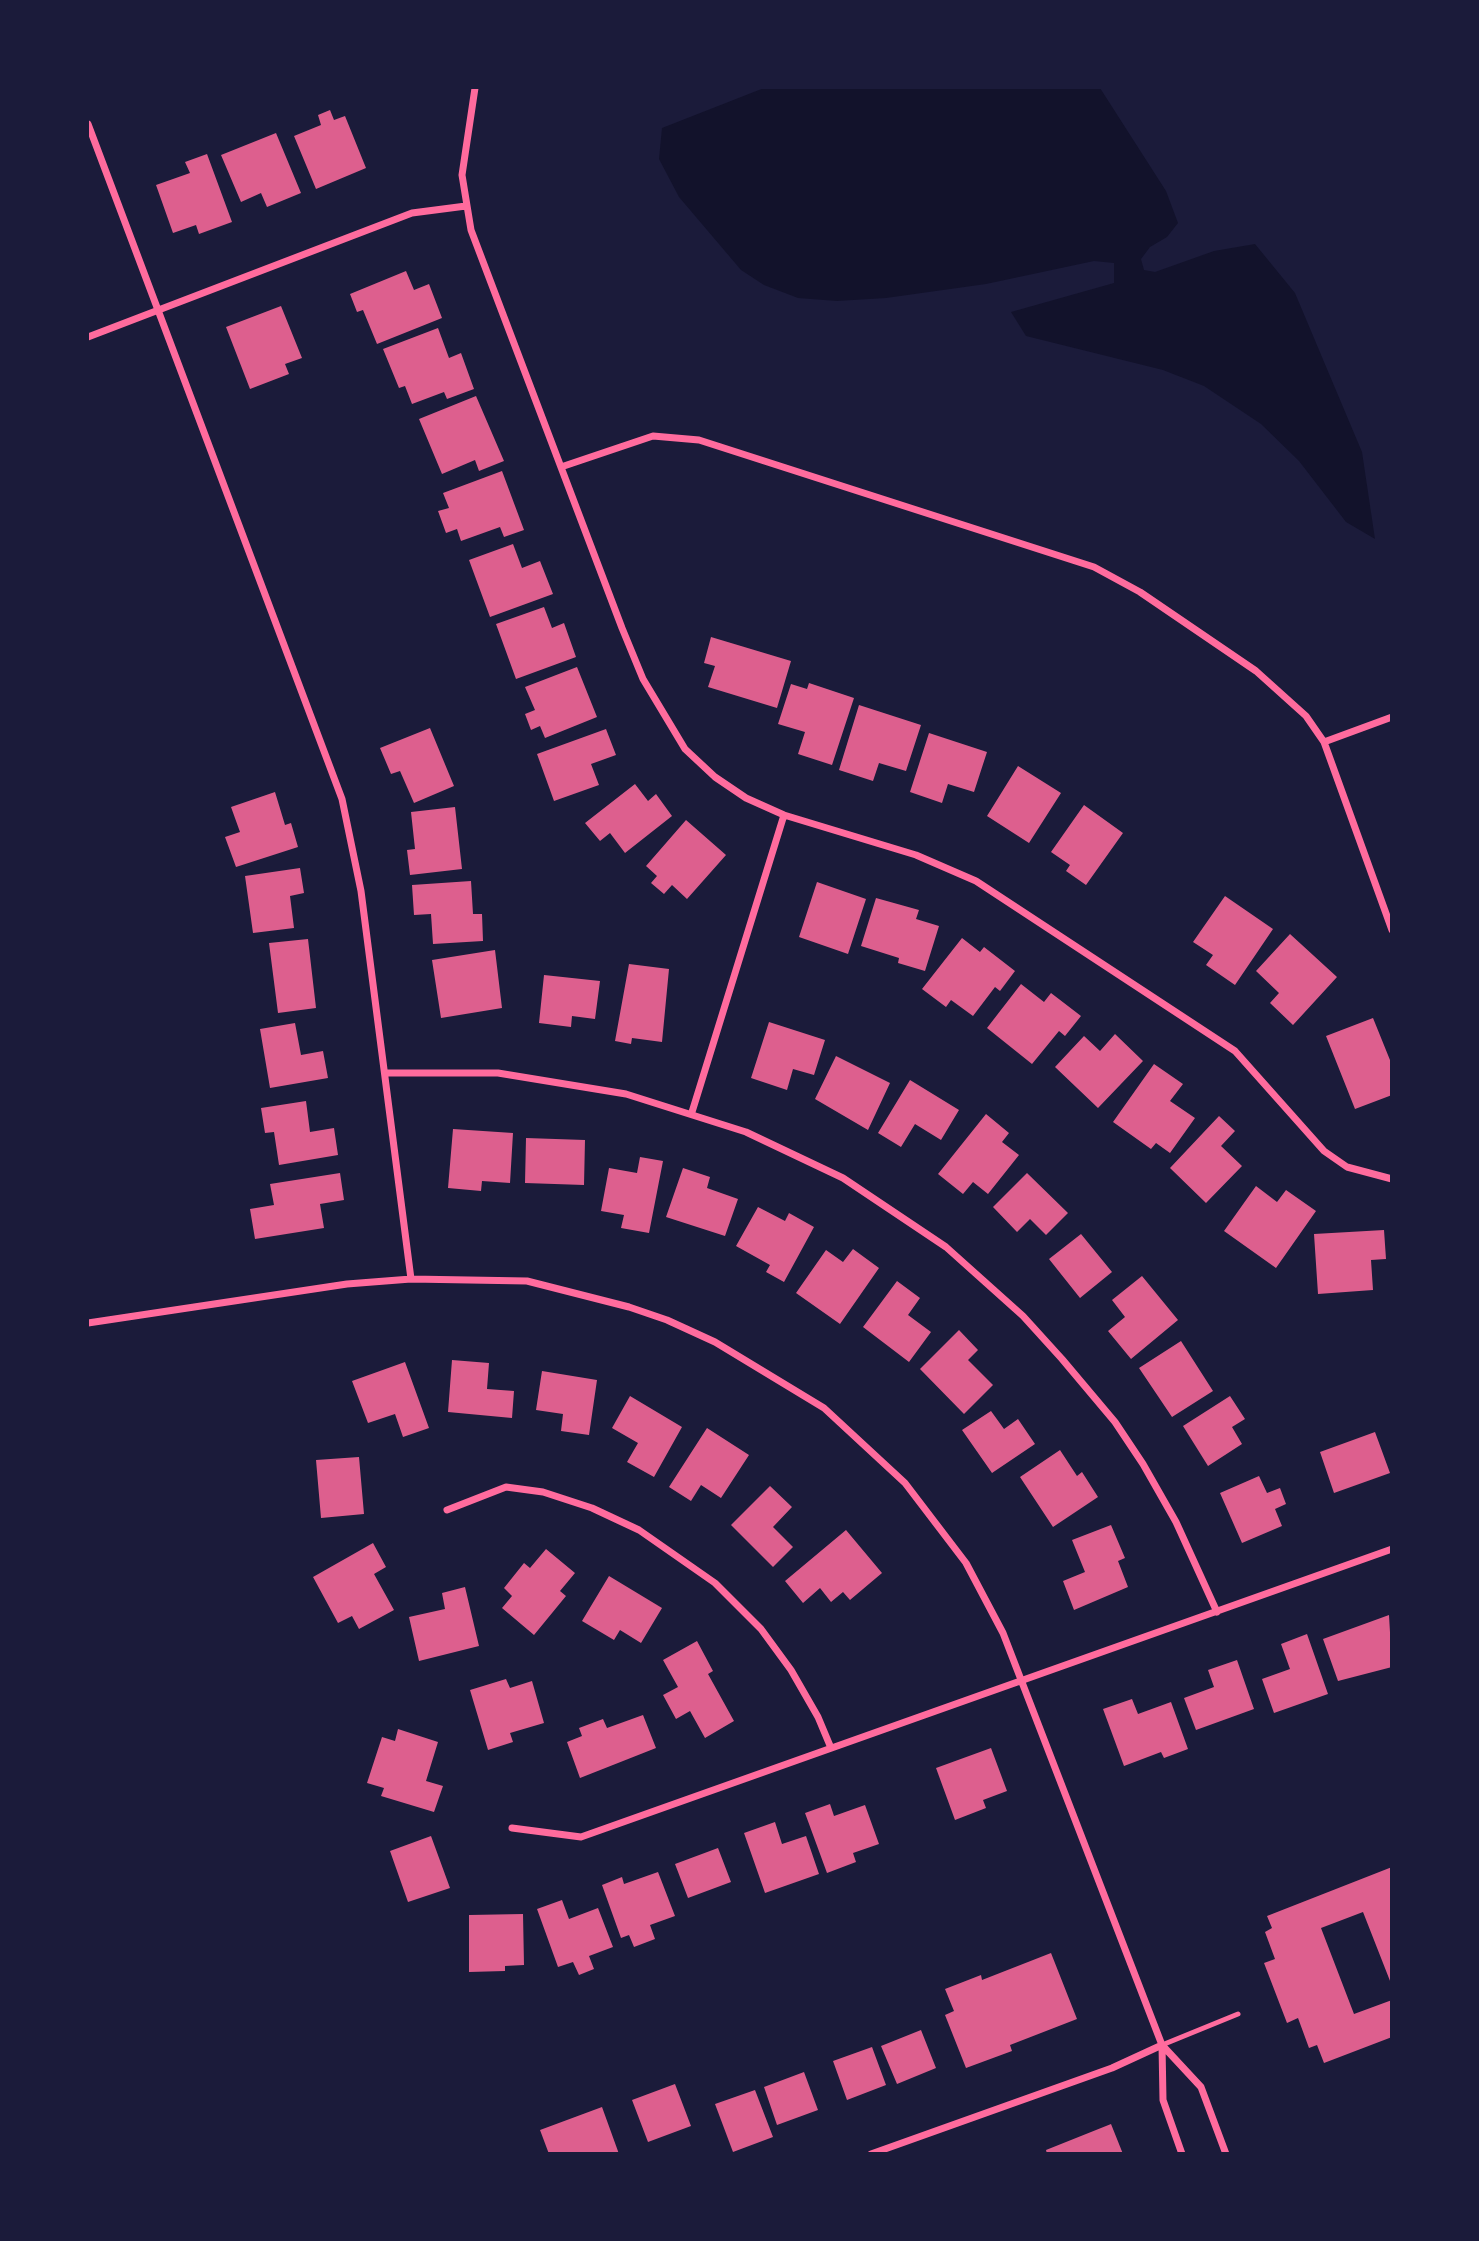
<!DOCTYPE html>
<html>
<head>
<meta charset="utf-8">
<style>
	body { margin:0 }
	#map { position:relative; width:1479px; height:2241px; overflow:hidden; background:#1b1b3a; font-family:Poppins,sans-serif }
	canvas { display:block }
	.frame { position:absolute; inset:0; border:89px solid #1b1b3a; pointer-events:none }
</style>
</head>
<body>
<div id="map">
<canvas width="1479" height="2241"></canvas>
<div class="frame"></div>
</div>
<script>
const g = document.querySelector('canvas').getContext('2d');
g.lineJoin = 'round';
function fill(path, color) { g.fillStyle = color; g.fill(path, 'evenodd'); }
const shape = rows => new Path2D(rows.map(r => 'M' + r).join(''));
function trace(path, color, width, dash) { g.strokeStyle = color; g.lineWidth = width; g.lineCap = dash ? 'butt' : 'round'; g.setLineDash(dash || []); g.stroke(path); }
const water = shape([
	[764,88,1100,88,1166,191,1178,223,1167,237,1150,247,1141,259,1144,270,1155,272,1214,251,1255,244,1295,293,1362,452,1375,539,1346,522,1299,461,1261,424,1204,386,1163,370,1026,336,1011,312,1114,283,1114,263,1094,261,986,284,886,298,837,301,798,298,764,285,741,270,679,197,659,159,662,128]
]);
const building = shape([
	[330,110,334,120,345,116,366,168,316,189,294,136,321,125,318,115],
	[276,133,301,193,267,207,261,193,241,202,221,155],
	[207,154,232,222,199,234,196,225,173,233,156,185,190,173,185,162],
	[406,271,414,290,429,284,442,318,377,344,363,310,357,312,350,294],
	[281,306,302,358,285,364,289,374,250,389,226,327],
	[438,328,449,358,461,353,474,389,447,399,444,392,412,404,405,386,399,388,383,349],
	[476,396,504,461,479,471,475,460,442,474,419,419],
	[502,471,524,530,504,537,500,527,461,541,457,529,446,533,438,511,449,508,443,493],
	[513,544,522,568,540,561,553,594,490,617,469,560],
	[544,607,552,628,564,623,576,657,516,679,496,624],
	[711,637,791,661,777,708,708,687,715,666,704,663],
	[577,667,597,717,545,738,540,726,531,730,525,714,535,710,525,687],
	[809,683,854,698,832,765,798,754,805,732,778,724,791,684,807,689],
	[859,705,921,725,906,771,879,763,873,781,839,770],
	[430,728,454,786,414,803,400,771,391,774,380,748],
	[606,729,616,755,591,764,599,785,554,801,537,754],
	[929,733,987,752,974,792,948,784,942,803,910,792],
	[1018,766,1061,793,1029,843,987,816],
	[635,784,648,801,656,794,672,816,625,853,610,833,600,841,585,823],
	[275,792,285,825,291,823,298,847,236,867,225,837,240,832,231,807],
	[1084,805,1123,833,1086,885,1066,871,1070,865,1051,852],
	[455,807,462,869,410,875,407,850,415,849,411,812],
	[686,820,726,855,687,899,672,885,664,894,651,883,657,876,646,866],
	[300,868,304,893,290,896,294,928,253,933,245,876],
	[471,881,473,914,482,914,483,941,433,944,431,914,414,915,412,885],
	[817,882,866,899,848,954,799,937],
	[1225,896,1273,929,1235,985,1206,965,1213,955,1193,942],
	[876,898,919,910,916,919,939,926,925,971,898,963,899,958,861,946],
	[1290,934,1337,977,1293,1025,1270,1003,1279,993,1256,971],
	[962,938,980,952,984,947,1015,971,1000,991,995,987,973,1016,951,1000,946,1007,922,989],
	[308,939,316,1008,278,1013,269,943],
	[495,950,502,1008,441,1018,432,960],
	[629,964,669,969,662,1042,632,1038,631,1044,615,1041],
	[544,975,600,981,595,1019,572,1016,571,1027,539,1023],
	[1021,984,1044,1002,1051,993,1081,1016,1065,1036,1059,1031,1032,1064,987,1028],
	[1373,1018,1392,1065,1392,1095,1355,1109,1326,1036],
	[769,1022,825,1040,814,1075,793,1069,787,1090,751,1078],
	[295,1023,301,1055,323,1051,328,1078,270,1088,260,1029],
	[1115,1034,1143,1061,1098,1108,1055,1067,1084,1036,1100,1051],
	[836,1056,890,1083,868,1130,815,1099],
	[1154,1064,1183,1084,1170,1101,1195,1118,1170,1153,1156,1143,1151,1149,1113,1122],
	[910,1080,959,1110,941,1140,915,1124,901,1147,878,1133],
	[306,1101,310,1132,334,1128,338,1155,279,1165,274,1132,265,1133,261,1108],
	[986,1114,1009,1133,1002,1142,1019,1155,988,1194,973,1182,963,1194,938,1174],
	[1219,1116,1235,1131,1221,1146,1242,1166,1206,1203,1170,1168],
	[453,1129,513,1133,510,1183,482,1181,481,1191,448,1188],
	[526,1138,585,1140,584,1185,525,1183],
	[640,1157,663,1161,649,1233,621,1228,624,1215,601,1211,609,1168,637,1173],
	[683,1168,710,1177,707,1188,738,1199,725,1236,666,1217],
	[340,1173,344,1200,320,1204,324,1228,255,1239,250,1209,274,1205,270,1184],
	[1027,1173,1068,1213,1046,1235,1030,1219,1017,1232,993,1207],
	[1256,1186,1277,1202,1286,1190,1316,1211,1276,1268,1224,1231],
	[758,1207,785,1221,789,1213,814,1227,784,1282,766,1272,770,1265,736,1246],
	[1384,1230,1386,1259,1371,1260,1373,1290,1318,1294,1314,1234],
	[1081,1234,1112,1272,1080,1298,1049,1259],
	[853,1249,879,1268,840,1324,796,1293,826,1250,843,1262],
	[1142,1276,1178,1320,1131,1359,1108,1331,1125,1317,1112,1300],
	[897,1281,920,1298,908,1315,931,1332,909,1362,863,1327],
	[959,1330,978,1350,968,1360,993,1385,964,1414,920,1369],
	[1181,1341,1213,1391,1172,1417,1139,1368],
	[452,1360,489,1363,487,1389,514,1391,512,1418,448,1412],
	[405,1362,429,1428,403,1437,395,1414,368,1423,352,1381],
	[542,1371,597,1380,589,1435,561,1431,563,1414,536,1410],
	[630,1396,682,1427,654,1477,627,1462,638,1443,612,1428],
	[1230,1396,1245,1419,1232,1427,1242,1444,1208,1466,1183,1426],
	[991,1411,1004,1429,1018,1419,1035,1444,992,1473,962,1430],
	[707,1428,749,1455,721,1498,701,1485,691,1501,669,1487],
	[1375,1432,1390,1473,1334,1493,1320,1452],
	[1060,1450,1077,1476,1082,1472,1098,1497,1053,1527,1020,1477],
	[359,1457,364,1514,321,1518,316,1460],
	[1259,1476,1267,1493,1280,1488,1286,1504,1275,1509,1282,1526,1242,1543,1220,1493],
	[770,1486,792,1507,773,1527,793,1547,773,1567,731,1525],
	[1111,1525,1125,1558,1118,1561,1128,1587,1074,1610,1063,1581,1085,1572,1072,1540],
	[846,1530,882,1573,850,1600,843,1592,831,1602,820,1588,803,1603,785,1581],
	[373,1543,386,1567,374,1574,394,1610,359,1629,352,1616,338,1623,313,1577],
	[546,1549,575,1573,560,1591,566,1596,534,1635,502,1608,512,1596,504,1588,524,1563,530,1568],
	[609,1576,662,1608,641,1643,620,1630,614,1640,582,1621],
	[465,1587,479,1646,419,1661,409,1617,445,1609,442,1593],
	[1389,1615,1392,1667,1338,1681,1323,1639],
	[1307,1634,1328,1694,1274,1713,1262,1679,1290,1669,1281,1644],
	[697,1641,713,1671,708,1674,734,1721,705,1738,690,1711,676,1719,663,1695,678,1687,663,1660],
	[1237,1660,1254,1709,1196,1730,1184,1698,1214,1687,1208,1670],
	[506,1679,510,1688,532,1681,544,1723,510,1733,513,1742,488,1750,470,1690],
	[1132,1699,1138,1714,1171,1702,1188,1749,1164,1758,1161,1752,1124,1766,1103,1709],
	[643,1715,656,1748,580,1778,567,1742,582,1736,579,1728,603,1719,607,1728],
	[398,1729,438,1742,426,1781,443,1786,434,1812,381,1796,384,1788,367,1783,382,1737,395,1741],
	[991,1748,1007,1791,983,1800,986,1808,955,1820,936,1768],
	[830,1804,834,1816,865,1805,879,1844,853,1853,856,1862,827,1873,805,1813],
	[775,1822,782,1844,806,1836,819,1874,765,1893,744,1833],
	[431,1836,450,1888,408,1902,390,1851],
	[718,1848,731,1882,688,1898,675,1864],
	[1392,1867,1392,1986,1363,1912,1321,1928,1354,2014,1392,2000,1392,2037,1324,2063,1317,2045,1309,2048,1298,2018,1287,2023,1264,1963,1275,1959,1265,1932,1272,1928,1267,1916],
	[658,1872,675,1916,650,1925,655,1939,634,1947,629,1935,621,1938,602,1885,622,1877,624,1884],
	[562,1900,569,1919,598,1908,613,1947,589,1956,594,1969,579,1975,573,1962,558,1967,537,1909],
	[523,1914,524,1965,505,1966,505,1971,469,1972,469,1915],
	[1051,1953,1077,2019,1010,2045,1012,2051,966,2068,945,2015,954,2011,945,1989,981,1975,982,1980],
	[921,2030,936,2068,897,2084,881,2046],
	[872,2047,886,2085,847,2100,833,2061],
	[804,2072,818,2110,777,2125,764,2087],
	[675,2084,691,2126,648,2142,632,2100],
	[755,2090,773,2137,733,2152,715,2104],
	[602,2107,619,2154,549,2154,540,2130],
	[1111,2124,1123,2154,1047,2154,1046,2150]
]);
const service = shape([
	[1162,2045,1238,2014]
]);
const minor = shape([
	[475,88,462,175,471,230,622,628,643,679,685,749,715,777,746,798,784,815,916,855,976,881,1235,1051,1324,1151,1347,1167,1392,1179],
	[88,124,342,799,361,891,411,1279],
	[88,337,412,213,466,206],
	[561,467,653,436,699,440,1094,567,1140,592,1256,671,1306,716,1324,742,1392,930],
	[1324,742,1392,717],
	[386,1073,498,1073,626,1094,746,1132,843,1178,946,1247,1023,1316,1062,1359,1115,1422,1143,1464,1176,1522,1217,1612],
	[692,1112,784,815],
	[88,1323,347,1284,411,1279,527,1281,629,1307,667,1320,715,1342,824,1408,905,1483,966,1563,1003,1633,1162,2045,1163,2100,1182,2154],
	[447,1510,506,1487,543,1492,592,1508,639,1530,715,1583,761,1629,791,1670,818,1717,831,1748],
	[512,1828,581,1837,1392,1549],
	[1162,2045,1201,2087,1226,2154],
	[871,2154,1112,2068,1162,2045]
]);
fill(water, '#12122b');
fill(building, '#dd5f8e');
trace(service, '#ff6b9d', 5);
trace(minor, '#ff6b9d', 7);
</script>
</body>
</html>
